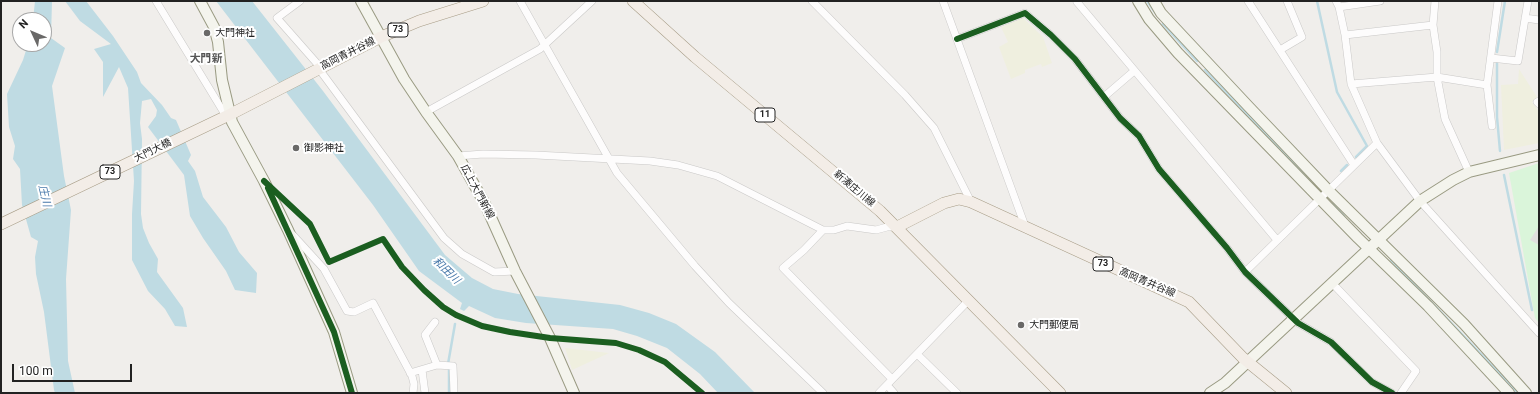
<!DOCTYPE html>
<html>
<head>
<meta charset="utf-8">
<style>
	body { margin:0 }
	#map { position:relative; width:1540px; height:394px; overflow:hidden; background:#f0eeeb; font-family:Roboto,sans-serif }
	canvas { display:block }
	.frame { position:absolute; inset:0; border:2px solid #222; pointer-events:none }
	.north { position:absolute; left:12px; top:12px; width:40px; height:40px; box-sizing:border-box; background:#fff; border:1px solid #a7a7a7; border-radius:50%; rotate:314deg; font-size:11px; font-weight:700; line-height:16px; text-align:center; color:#222 }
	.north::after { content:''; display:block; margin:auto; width:14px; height:18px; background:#6a6968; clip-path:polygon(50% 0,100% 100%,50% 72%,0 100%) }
	.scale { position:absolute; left:12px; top:364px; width:120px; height:18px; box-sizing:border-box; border:2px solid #222; border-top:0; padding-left:5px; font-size:12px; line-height:14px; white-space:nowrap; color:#222; -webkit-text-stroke:3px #fff; paint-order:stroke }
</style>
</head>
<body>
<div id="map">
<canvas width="1540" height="394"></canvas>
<div class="frame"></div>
<div class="north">N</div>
<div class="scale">100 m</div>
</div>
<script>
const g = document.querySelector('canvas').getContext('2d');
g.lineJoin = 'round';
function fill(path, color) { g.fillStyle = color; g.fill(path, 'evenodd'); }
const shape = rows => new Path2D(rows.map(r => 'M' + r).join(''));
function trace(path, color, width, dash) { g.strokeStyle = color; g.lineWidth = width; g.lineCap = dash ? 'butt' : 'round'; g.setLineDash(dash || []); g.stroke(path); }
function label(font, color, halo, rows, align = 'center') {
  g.font = font + ' Roboto,"Noto Sans JP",sans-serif'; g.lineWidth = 4; g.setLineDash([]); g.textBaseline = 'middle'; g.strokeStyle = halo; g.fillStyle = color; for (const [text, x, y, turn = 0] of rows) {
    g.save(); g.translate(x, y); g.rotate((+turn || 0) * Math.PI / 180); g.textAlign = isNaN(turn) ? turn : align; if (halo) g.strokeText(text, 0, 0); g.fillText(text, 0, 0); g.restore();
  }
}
const farmland = shape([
	[1023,18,1043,37,1052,63,1042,67,1041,64,1025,70,1025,73,1011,79,999,47,1008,42,1001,27],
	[1519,69,1537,97,1532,102,1539,112,1539,143,1504,150,1501,85,1518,84],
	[565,348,609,353,572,370]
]);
const park = shape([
	[1539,163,1539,323,1535,318,1509,173]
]);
const parking = shape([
	[1539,226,1539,245,1530,240]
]);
const water = shape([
	[35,1,52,1,51,38,65,48,52,86,64,176,71,210,66,279,68,361,75,393,55,393,54,390,44,312,36,274,35,257,38,241,31,237,22,205,20,169,13,159,15,146,9,127,7,94,23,60,28,44,44,44,44,20,33,20],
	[65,1,86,1,113,36,137,72,141,83,162,105,171,118,176,120,191,155,188,161,195,171,203,197,226,227,239,252,257,273,256,293,235,290,226,271,203,238,190,216,184,175,148,127,156,116,157,110,151,99,142,101,140,123,142,139,141,214,143,228,149,243,158,259,157,272,183,308,187,327,175,326,165,309,148,291,132,260,132,214,134,181,128,88,119,67,103,97,103,62,94,49,111,44,80,21],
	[216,1,252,1,323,91,445,255,472,278,493,289,518,294,620,305,649,313,676,324,715,352,755,393,718,393,700,374,667,348,637,336,613,329,526,323,495,318,469,306,464,311,460,309,462,303,419,271,373,205]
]);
const stream = shape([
	[1147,1,1157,15],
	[1317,1,1337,92,1367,146,1356,157],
	[1163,24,1197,61],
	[1497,52,1505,1],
	[1497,63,1497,117,1500,151],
	[1205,70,1314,184],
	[1341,171,1347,165],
	[1504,175,1532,310],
	[1333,204,1344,216],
	[1391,260,1518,393],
	[448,364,455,324],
	[449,369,449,393]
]);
const street = shape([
	[156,1,226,116],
	[300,1,277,18,321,68],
	[520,1,617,173,695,266,729,303,823,393],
	[812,1,905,95,934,128,971,202],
	[943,1,1025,226],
	[1248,1,1354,165],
	[1336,1,1339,7,1345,35,1351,84,1377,143,1420,201,1539,333],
	[1435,1,1433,25,1437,52,1437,77,1445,119,1469,172],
	[1077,2,1277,240],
	[1339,7,1380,1],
	[1525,18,1539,20],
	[1345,35,1433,25],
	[957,39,1025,13,1051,35,1075,59,1120,118,1139,136,1159,169,1227,248,1245,272,1298,323,1331,342,1372,382,1392,393],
	[1280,50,1302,37,1287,1],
	[1491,58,1518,61,1528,1],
	[319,69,444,238,462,254,494,272,515,271],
	[1351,84,1437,77,1487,85],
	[1105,96,1134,71],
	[1539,101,1537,102,1539,104],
	[426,112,540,49,592,1],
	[1492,126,1487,85,1498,1],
	[458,156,483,154,536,155,650,161,678,165,717,176,823,230,834,230,847,226,876,230,887,227,897,227],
	[823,230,804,250,783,268,892,379],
	[292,234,324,269,347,311,354,312,373,303,412,376,414,384,413,393],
	[1245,272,1377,143],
	[1333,284,1416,371,1401,393],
	[917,354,957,393],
	[437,365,453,366,454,393],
	[422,370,425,393],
	[410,373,437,365,425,335,435,322],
	[887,385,894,393],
	[879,393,968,301]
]);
const secondary = shape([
	[200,1,214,27,218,42,222,80,232,122,264,181,288,230,334,332,352,393],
	[361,1,404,79,426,112,458,156,485,204,515,271,550,338,574,393],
	[1138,1,1149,19,1178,53,1358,238,1428,306,1509,393],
	[1154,1,1161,13,1249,107,1328,190,1464,324,1526,393],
	[1210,393,1225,383,1420,201,1453,180,1469,172,1539,155]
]);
const primary = shape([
	[633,1,695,57,880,211,1060,393],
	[1,224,231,114,381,37,419,21,483,1],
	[897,227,944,203,959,199,971,202,1189,302,1243,358,1286,393]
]);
const cycleway = shape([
	[957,39,1025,13,1051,35,1075,59,1120,118,1139,136,1159,169,1227,248,1245,272,1298,323,1331,342,1372,382,1392,393],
	[264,181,310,224,329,262,383,239,402,267,424,290,443,307,456,315,482,326,510,332,550,338,616,343,639,350,665,362,702,393],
	[268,188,334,332,352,393]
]);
const markers = [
	[207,33,4,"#6a6968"],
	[296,148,4,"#6a6968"],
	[1021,325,4,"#6a6968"]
];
const shields = [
	[398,30,20],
	[765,115,20],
	[110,172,20],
	[1103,264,20]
];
const shieldNames = [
	["73",398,30],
	["11",765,115],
	["73",110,172],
	["73",1103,264]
];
const poiNames = [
	["大門神社",215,33],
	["御影神社",304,148],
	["大門郵便局",1029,325]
];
const streetNames = [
	["高岡青井谷線",348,54,-27],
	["大門大橋",153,151,-26],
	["新湊庄川線",854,189,40],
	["広上大門新線",477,192,62],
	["高岡青井谷線",1147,283,23]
];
const neighbourhoodNames = [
	["大門新",206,59]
];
const waterNames = [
	["庄川",44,196,76],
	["和田川",446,271,44]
];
fill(farmland, '#efefdf');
fill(park, '#daf5da');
fill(parking, '#e0dfde');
fill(water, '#bfdbe3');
trace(stream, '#bfdbe3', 2.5);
trace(street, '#c9c8c7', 8);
trace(secondary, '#999a82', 12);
trace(primary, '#a79c86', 12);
trace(street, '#fdfcfc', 7);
trace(secondary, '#f4f4ed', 10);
trace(primary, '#f3ede7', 11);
trace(cycleway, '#1b5e20', 6);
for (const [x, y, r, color] of markers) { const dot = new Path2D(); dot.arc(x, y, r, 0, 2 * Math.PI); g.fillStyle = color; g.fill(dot); trace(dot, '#fff', 1.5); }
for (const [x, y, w] of shields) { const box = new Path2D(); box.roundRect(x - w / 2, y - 7, w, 14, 3); g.fillStyle = '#fff'; g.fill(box); trace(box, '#222', 1); }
label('bold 9px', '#222', null, shieldNames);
label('10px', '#222', '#fff', poiNames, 'left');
label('10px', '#222', '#fff', streetNames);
label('bold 11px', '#555', '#fff', neighbourhoodNames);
label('italic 11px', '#4a7aab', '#fff', waterNames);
</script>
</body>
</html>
